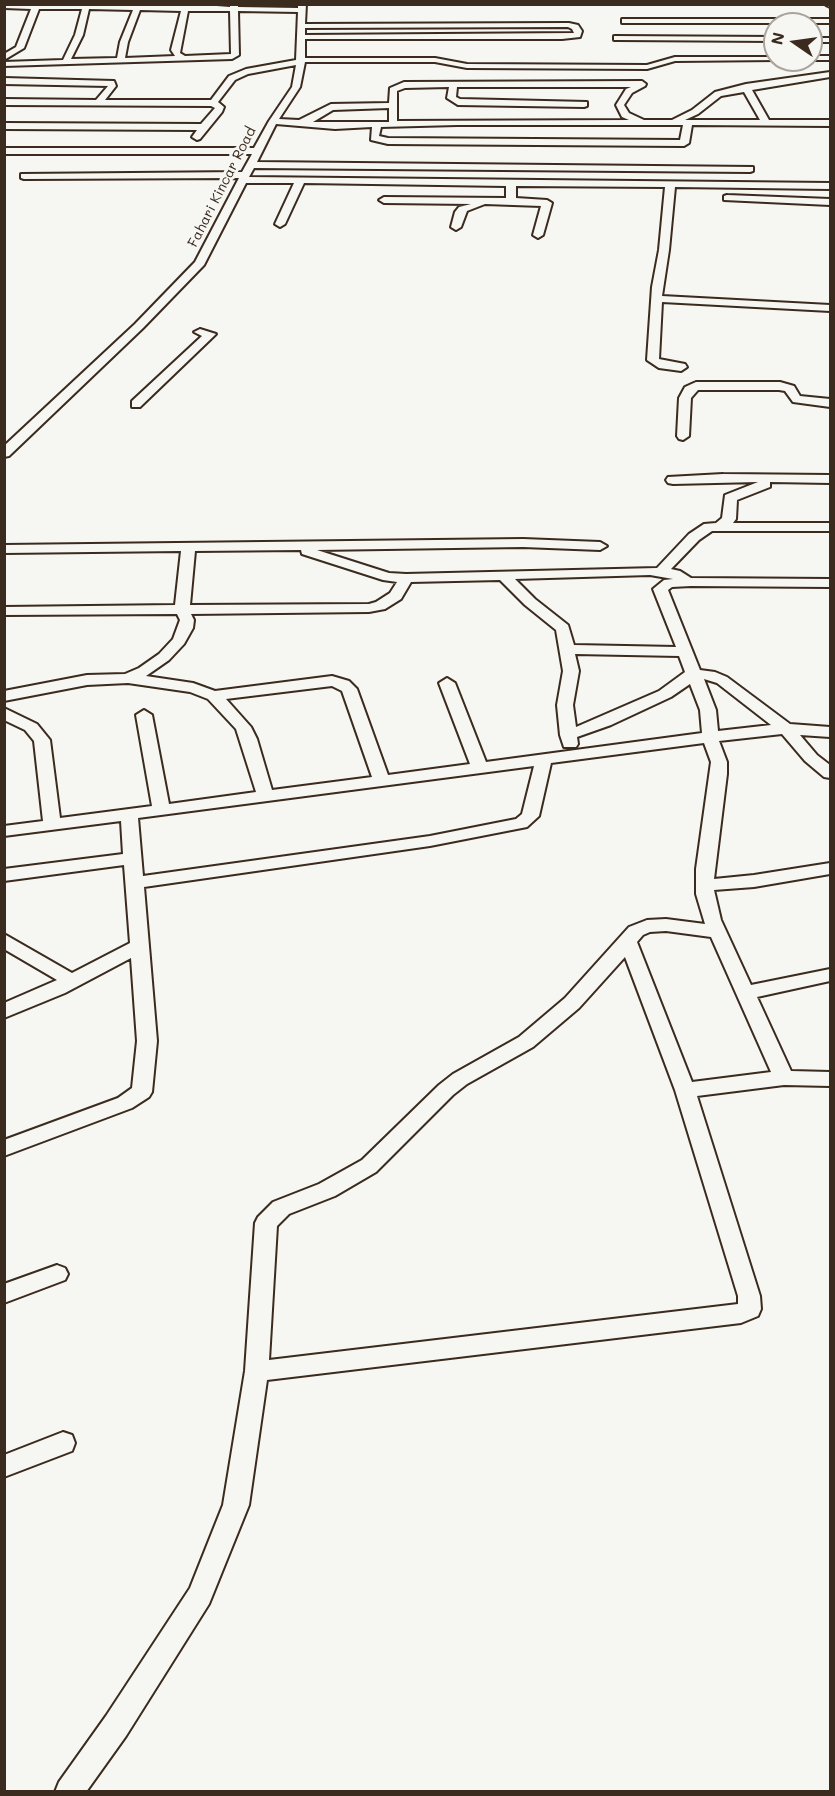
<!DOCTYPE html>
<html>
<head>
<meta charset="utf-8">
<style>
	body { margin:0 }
	#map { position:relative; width:835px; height:1796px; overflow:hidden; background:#f6f6f2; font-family:Mali,sans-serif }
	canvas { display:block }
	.frame { position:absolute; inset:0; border:6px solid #3b2a1e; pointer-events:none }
	.north { position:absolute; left:763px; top:12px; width:60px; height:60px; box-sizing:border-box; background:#f6f6f2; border:2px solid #aba49d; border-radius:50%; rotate:283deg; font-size:16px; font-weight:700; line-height:24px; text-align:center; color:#3b2a1e }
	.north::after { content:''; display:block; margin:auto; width:21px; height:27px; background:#3b2a1e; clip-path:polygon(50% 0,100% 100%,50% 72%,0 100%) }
</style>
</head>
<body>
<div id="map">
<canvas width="835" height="1796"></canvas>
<div class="frame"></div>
<div class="north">N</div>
</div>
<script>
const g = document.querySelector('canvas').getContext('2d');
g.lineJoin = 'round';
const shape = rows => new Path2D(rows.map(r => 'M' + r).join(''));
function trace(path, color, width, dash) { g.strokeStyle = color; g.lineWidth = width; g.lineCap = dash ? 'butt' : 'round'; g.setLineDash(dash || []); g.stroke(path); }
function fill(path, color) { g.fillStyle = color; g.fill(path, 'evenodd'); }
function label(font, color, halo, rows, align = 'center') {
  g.font = font + ' Mali,sans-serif'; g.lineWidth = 6; g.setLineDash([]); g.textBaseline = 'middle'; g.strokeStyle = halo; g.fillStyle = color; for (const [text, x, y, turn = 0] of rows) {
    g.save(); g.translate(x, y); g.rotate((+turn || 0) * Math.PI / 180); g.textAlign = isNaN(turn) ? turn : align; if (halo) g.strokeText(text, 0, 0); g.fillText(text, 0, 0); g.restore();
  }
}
const minor = shape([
	[4,4,190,4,230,7,230,4,238,4,238,7,298,8,298,4,306,4,305,24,569,23,578,25,582,31,580,37,562,39,305,39,305,58,435,58,467,64,647,65,675,57,775,57,775,60,778,60,675,61,647,69,467,68,435,62,305,62,300,87,279,119,299,120,331,104,389,103,390,88,404,82,642,81,646,84,645,86,632,93,624,105,629,113,644,120,672,120,692,110,715,92,746,84,830,72,830,77,752,90,769,120,830,120,830,126,692,125,689,143,684,146,388,144,371,140,372,127,335,129,276,124,257,162,753,167,753,171,750,172,254,168,249,177,830,183,830,189,675,187,669,250,662,296,830,305,830,311,662,302,659,359,685,364,687,367,681,371,659,368,647,360,652,287,659,250,665,187,516,186,516,198,547,200,552,203,543,235,538,238,533,235,541,206,485,204,467,211,461,227,456,230,451,227,455,212,459,207,471,204,384,203,379,200,384,197,506,198,506,186,304,183,285,224,280,227,275,224,294,183,246,183,204,265,143,328,9,456,4,457,4,446,135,324,195,262,239,178,24,179,21,178,21,174,242,172,252,154,4,154,4,148,254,148,269,121,292,87,296,65,248,74,235,80,218,102,224,107,222,112,200,139,197,140,192,137,197,130,4,129,4,123,201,124,215,108,211,106,4,105,4,99,96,100,108,86,4,84,4,78,114,81,116,86,105,100,211,100,229,76,246,69,296,60,298,12,238,11,239,55,232,59,4,66,4,62,63,60,75,35,82,9,39,9,24,48,4,60,4,54,16,47,31,9,4,8,4,4],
	[89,9,133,10,120,42,117,58,71,59,83,35,89,9],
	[140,10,181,11,171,50,175,56,125,58,128,42,140,10],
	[188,11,230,11,231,54,185,56,180,53,188,11],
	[568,27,572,29,574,33,305,35,305,28,568,27],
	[449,87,447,98,458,105,584,107,587,106,587,102,460,99,456,97,457,87,631,87,626,89,616,105,622,117,629,120,397,121,397,91,405,88,449,87],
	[744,92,760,120,685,120,698,114,721,96,744,92],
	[389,108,389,122,313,122,333,110,389,108],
	[457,125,683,125,680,140,388,138,379,136,381,127,457,125],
	[830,4,830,7,826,5,826,4,830,4],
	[625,19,830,19,830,23,622,23,622,19,625,19],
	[614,36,775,37,775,41,617,40,614,40,614,36],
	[811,38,830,38,830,42,811,42,811,38],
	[811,56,830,56,830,60,809,60,811,56],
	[727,195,830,199,830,205,724,200,724,196,727,195],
	[200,329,216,334,140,407,132,407,132,401,202,336,194,332,200,329],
	[696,382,780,382,794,386,800,396,830,399,830,407,793,402,785,391,779,390,698,390,691,398,689,436,683,440,679,439,677,436,679,398,685,387,696,382],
	[723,474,830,475,830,483,770,482,770,487,737,500,736,519,733,523,830,523,830,531,712,531,699,540,671,569,680,571,691,578,830,579,830,587,691,586,672,587,668,590,700,670,715,672,727,677,790,724,830,727,830,737,800,735,817,755,830,765,830,778,824,777,805,761,782,734,719,741,727,762,727,774,714,879,754,875,830,863,830,874,754,887,714,890,721,920,751,985,830,969,830,981,757,997,791,1071,830,1072,830,1086,784,1085,697,1096,760,1296,761,1309,758,1316,741,1323,267,1380,249,1505,209,1604,126,1736,86,1792,55,1792,59,1782,106,1716,190,1588,223,1505,245,1371,255,1223,258,1217,273,1202,319,1184,362,1160,439,1085,453,1074,519,1037,565,998,629,927,647,920,666,919,705,924,696,894,696,869,711,762,704,743,551,763,539,816,527,827,430,846,144,887,157,1041,152,1092,149,1097,132,1108,4,1156,4,1140,118,1098,132,1088,137,1041,131,958,65,993,4,1018,4,1003,57,980,4,949,4,934,72,973,130,943,124,865,4,881,4,869,123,854,121,821,4,836,4,826,43,821,34,741,25,730,4,720,4,708,37,724,50,740,60,818,152,806,136,715,144,710,152,715,169,804,256,792,236,729,208,699,190,692,128,683,87,685,4,701,4,691,87,675,125,674,139,668,159,654,173,639,180,620,177,614,4,615,4,607,175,605,181,551,4,553,4,545,523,539,600,542,607,546,600,550,523,547,317,550,389,573,406,574,657,568,689,534,704,524,716,523,722,518,725,495,758,482,673,484,668,483,666,480,668,477,723,474],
	[301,550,302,554,383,580,397,582,390,593,376,602,369,604,190,605,195,551,301,550],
	[650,575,673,579,664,580,653,589,676,647,574,645,568,625,535,599,515,579,650,575],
	[500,580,525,605,556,630,563,671,557,705,560,735,564,747,576,747,578,744,577,737,611,725,671,697,690,684,700,710,702,733,486,762,455,683,447,678,439,683,470,764,388,775,357,689,349,681,332,676,215,691,193,683,146,676,169,660,184,644,193,628,194,620,191,614,369,612,385,609,401,599,411,582,500,580],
	[575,654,679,656,685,672,659,691,576,727,573,705,579,671,575,654],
	[704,679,717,683,771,725,718,731,716,710,704,679],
	[332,686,342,691,372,777,272,790,257,739,251,727,226,699,332,686],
	[534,766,522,814,516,819,430,836,143,876,138,818,534,766],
	[666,931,711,937,771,1072,692,1082,637,942,643,935,650,932,666,931],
	[625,957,675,1090,738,1296,738,1304,269,1360,277,1226,289,1214,335,1196,376,1172,453,1095,467,1084,533,1047,579,1008,625,957],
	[57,1265,65,1268,68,1274,65,1280,4,1303,4,1284,57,1265],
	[63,1432,72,1435,75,1443,72,1451,4,1477,4,1455,63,1432]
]);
const farStreetnames = [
	["Fahari Kincar Road",222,187,-63]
];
trace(minor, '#3b2a1e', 4);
fill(minor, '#f6f6f2');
label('14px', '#3b2a1e', '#f6f6f2', farStreetnames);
</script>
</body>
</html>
